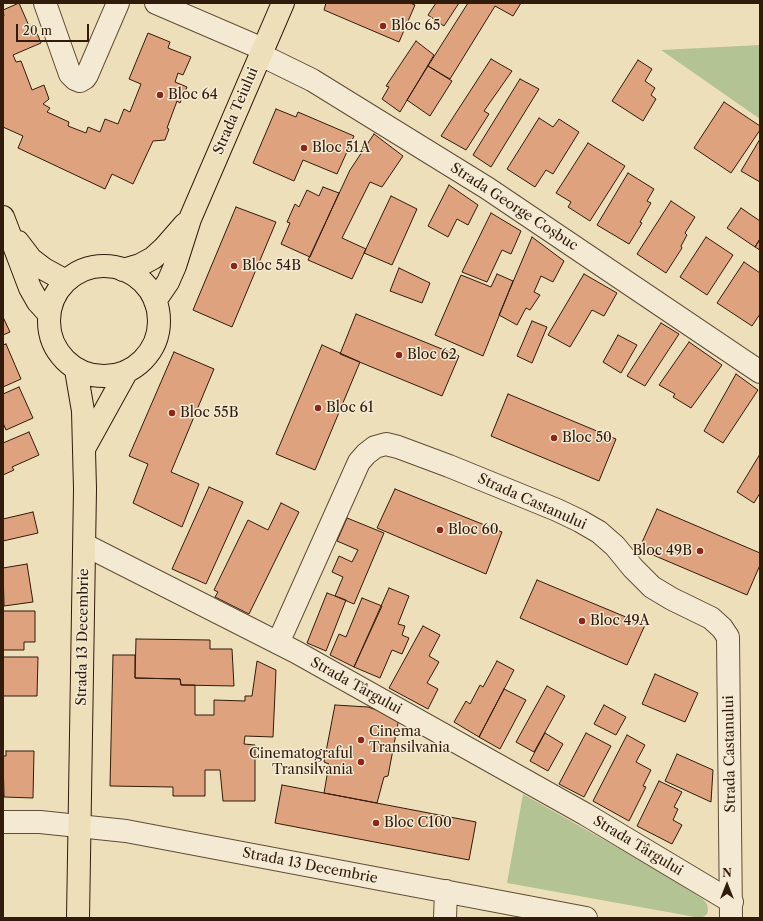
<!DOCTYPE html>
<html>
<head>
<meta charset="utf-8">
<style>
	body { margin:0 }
	#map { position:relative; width:763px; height:921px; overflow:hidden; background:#eedfbb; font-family:"Libre Caslon Text",serif }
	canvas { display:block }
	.frame { position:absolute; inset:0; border:4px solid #311b0a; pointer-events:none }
	.north { position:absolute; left:707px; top:865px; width:40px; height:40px; -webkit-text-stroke:3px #f4ead3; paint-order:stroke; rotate:0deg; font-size:11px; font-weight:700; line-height:16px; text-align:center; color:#311b0a }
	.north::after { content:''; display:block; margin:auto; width:14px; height:18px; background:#311b0a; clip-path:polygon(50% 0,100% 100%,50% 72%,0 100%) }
	.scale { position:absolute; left:16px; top:24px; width:73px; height:18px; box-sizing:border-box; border:2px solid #311b0a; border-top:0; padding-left:5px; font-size:12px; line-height:14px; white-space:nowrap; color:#311b0a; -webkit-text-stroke:3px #f4ead3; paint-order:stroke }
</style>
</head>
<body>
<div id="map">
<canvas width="763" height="921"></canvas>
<div class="frame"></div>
<div class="north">N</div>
<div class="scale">20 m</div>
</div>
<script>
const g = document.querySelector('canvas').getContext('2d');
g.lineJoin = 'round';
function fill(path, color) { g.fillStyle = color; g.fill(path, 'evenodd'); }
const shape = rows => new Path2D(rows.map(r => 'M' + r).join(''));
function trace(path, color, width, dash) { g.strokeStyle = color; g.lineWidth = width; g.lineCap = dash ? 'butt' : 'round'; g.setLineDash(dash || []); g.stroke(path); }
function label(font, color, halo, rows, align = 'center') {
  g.font = font + ' "Libre Caslon Text",serif'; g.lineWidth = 3; g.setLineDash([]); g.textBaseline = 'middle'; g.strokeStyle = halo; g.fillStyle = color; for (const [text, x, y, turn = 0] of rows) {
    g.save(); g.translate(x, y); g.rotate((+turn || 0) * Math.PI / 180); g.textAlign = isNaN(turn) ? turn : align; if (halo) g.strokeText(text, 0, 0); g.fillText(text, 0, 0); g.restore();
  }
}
const green = shape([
	[760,45,760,119,661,50],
	[523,794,659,871,703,899,707,904,708,910,707,914,703,917,695,917,507,883]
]);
const building = shape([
	[19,3,29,26,34,26,41,43,13,55,16,62,21,61,32,90,44,85,49,99,43,104,50,108,47,112,69,122,68,126,86,133,88,127,100,132,105,119,118,124,124,109,130,112,141,84,129,79,148,33,170,42,168,48,191,57,183,75,178,73,175,82,187,87,180,103,177,101,167,128,169,129,165,140,153,141,133,184,112,174,105,189,18,148,23,136,3,127,3,16,4,16,3,10,19,3],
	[326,3,410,3,415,5,399,42,324,10,326,3],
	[436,3,459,3,444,26,428,15,436,3],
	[468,3,521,3,513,16,495,6,450,79,428,66,468,3],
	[416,41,434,55,400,112,382,99,389,87,386,86,416,41],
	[491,59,512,71,484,111,489,114,466,150,441,136,491,59],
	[638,60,652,69,645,81,655,88,651,95,656,99,643,121,612,101,638,60],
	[428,66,452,81,430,116,407,100,428,66],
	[520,79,539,89,491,167,473,155,520,79],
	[724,102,760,126,760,130,731,173,694,148,724,102],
	[276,109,296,117,298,112,354,136,337,174,303,160,294,181,253,163,276,109],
	[539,118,553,127,559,119,579,132,553,174,546,170,535,187,507,169,539,118],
	[374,134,403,156,382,187,370,182,342,238,366,249,352,279,308,260,350,170,374,134],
	[760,139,760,182,741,171,760,139],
	[588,143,625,166,590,221,568,207,571,202,556,193,588,143],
	[628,173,654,189,647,201,651,203,640,222,642,223,629,244,597,225,628,173],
	[449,185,478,205,468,225,457,219,448,237,428,226,449,185],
	[323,187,339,193,310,257,281,244,290,223,287,222,295,204,299,207,307,190,319,196,323,187],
	[391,196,417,209,392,265,364,253,391,196],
	[671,201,695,217,685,233,687,235,681,246,682,248,666,273,637,254,671,201],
	[236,207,276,222,232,327,193,310,236,207],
	[741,208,760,221,760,239,755,247,727,228,741,208],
	[491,213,521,231,511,254,502,250,487,282,462,272,491,213],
	[532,237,564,261,553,282,541,276,534,292,540,295,530,310,526,308,517,325,499,315,532,237],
	[706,237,733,255,707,295,680,277,706,237],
	[760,239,760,250,755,247,760,239],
	[744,262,760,273,760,314,752,326,717,303,744,262],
	[399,268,430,283,422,303,390,291,399,268],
	[497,274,513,281,483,356,435,335,461,275,491,287,497,274],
	[584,274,617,293,604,316,592,310,570,347,548,335,584,274],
	[356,314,459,356,442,396,340,354,356,314],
	[3,317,10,332,3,335,3,317],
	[532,321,547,327,532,363,517,356,532,321],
	[661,323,679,334,645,386,627,376,661,323],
	[618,335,637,345,621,373,603,362,618,335],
	[689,342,722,365,691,408,673,397,675,394,659,385,689,342],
	[6,344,21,379,3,387,3,345,6,344],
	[322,345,360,362,315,470,276,454,322,345],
	[174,352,214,369,171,472,199,484,182,527,133,503,148,464,129,456,174,352],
	[736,374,758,390,723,443,704,431,736,374],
	[19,387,33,418,6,430,3,423,3,394,19,387],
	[508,394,616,439,599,481,491,436,508,394],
	[29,432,39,455,12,467,14,470,3,475,3,443,29,432],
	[760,454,760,493,754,503,737,492,760,454],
	[209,487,243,502,206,584,172,569,209,487],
	[395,489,502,532,486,574,377,528,395,489],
	[281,503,299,512,249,614,215,597,218,592,214,590,248,520,268,530,281,503],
	[657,509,760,553,760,565,747,595,639,549,657,509],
	[33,512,38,533,3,541,3,519,33,512],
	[347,518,384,533,354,604,335,596,343,577,332,572,339,556,352,562,358,550,337,541,347,518],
	[27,564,33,602,4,606,3,568,27,564],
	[537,580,645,625,627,665,520,618,537,580],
	[389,588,409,596,398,624,405,626,402,635,409,638,402,654,392,650,380,678,354,667,389,588],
	[327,593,346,600,326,651,307,643,327,593],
	[362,598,382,606,354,667,330,655,339,634,346,637,362,598],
	[3,611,35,611,35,642,24,642,24,650,3,650,3,611],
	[423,626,440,635,429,656,439,662,427,683,438,689,428,709,389,688,423,626],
	[136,639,210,640,210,649,232,649,234,686,181,685,180,679,135,678,136,639],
	[113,655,135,655,135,678,180,679,181,685,195,685,195,715,214,715,214,700,245,701,245,696,252,696,257,661,276,670,273,737,245,736,244,744,255,745,255,801,223,801,220,770,205,770,205,796,173,796,173,787,110,786,113,655],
	[3,657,38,657,37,696,3,696,3,657],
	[497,661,514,670,479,737,454,722,466,701,470,704,480,685,483,687,497,661],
	[655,674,698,693,685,722,642,704,655,674],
	[547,686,565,696,534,752,516,742,547,686],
	[504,689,526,700,500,749,479,737,504,689],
	[335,705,368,707,399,718,388,776,384,777,377,803,324,793,329,764,324,762,335,705],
	[604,705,626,717,616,735,594,724,604,705],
	[545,733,563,744,548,771,530,761,545,733],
	[586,733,611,746,584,797,559,784,586,733],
	[627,735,645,745,636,762,651,770,643,786,646,787,629,821,593,801,627,735],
	[6,751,34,751,33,798,4,797,3,756,6,756,6,751],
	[677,754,713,770,711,802,665,781,677,754],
	[659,781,682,792,674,807,678,809,673,820,682,825,672,844,637,826,659,781],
	[282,785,476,822,469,860,275,823,282,785]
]);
const minor = shape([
	[45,3,70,74,75,79,80,81,85,78,87,75,118,3],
	[156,3,263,49],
	[261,55,312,80,487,188,760,372],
	[85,545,296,652,585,814,732,902],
	[278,643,359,462,366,454,375,447,386,444,398,447,449,466,557,510,580,521,599,532,615,546,633,568,652,587,672,599,711,618,722,628,728,637,731,918],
	[3,822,40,822,126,831,586,918],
	[445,918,446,891]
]);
const major = shape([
	[3,217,30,288,38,302,49,314],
	[18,242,31,259,44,269,66,281],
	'49 321a55 55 0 1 1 110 0a55 55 0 1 1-110 0Z',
	[123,270,140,265,153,258,164,248,185,224],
	[155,301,168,282,175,266,190,219,283,3],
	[76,370,83,411,85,489,78,918],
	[85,447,127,371]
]);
const markers = [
	[383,26,4,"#8f2418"],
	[160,95,4,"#8f2418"],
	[304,148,4,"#8f2418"],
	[234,266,4,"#8f2418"],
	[399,355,4,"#8f2418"],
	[318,408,4,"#8f2418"],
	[172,413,4,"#8f2418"],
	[554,438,4,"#8f2418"],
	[440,530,4,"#8f2418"],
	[700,551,4,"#8f2418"],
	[582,621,4,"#8f2418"],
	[361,740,4,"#8f2418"],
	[361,762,4,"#8f2418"],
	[376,823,4,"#8f2418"]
];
const poiNames = [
	["Bloc 65",391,26],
	["Bloc 64",168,95],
	["Bloc 51A",312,148],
	["Bloc 54B",242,266],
	["Bloc 62",407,355],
	["Bloc 61",326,408],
	["Bloc 55B",180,413],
	["Bloc 50",562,438],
	["Bloc 60",448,530],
	["Bloc 49B",692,551,"right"],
	["Bloc 49A",590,621],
	["Cinema",369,732],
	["Transilvania",369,748],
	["Cinematograful",353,754,"right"],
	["Transilvania",353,770,"right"],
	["Bloc C100",384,823]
];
const streetNames = [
	["Strada Teiului",236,111,-67],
	["Strada George Coșbuc",514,207,33],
	["Strada Castanului",532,502,24],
	["Strada 13 Decembrie",83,637,-89],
	["Strada Târgului",356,686,29],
	["Strada Castanului",730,754,-91],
	["Strada Târgului",638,846,31],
	["Strada 13 Decembrie",310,866,11]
];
fill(green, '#b3c394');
fill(building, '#dea27f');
trace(building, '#311b0a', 1);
trace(minor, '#604c36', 24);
trace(major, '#311b0a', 24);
trace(minor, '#f4ead3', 22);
trace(major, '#eedfbb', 22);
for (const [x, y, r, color] of markers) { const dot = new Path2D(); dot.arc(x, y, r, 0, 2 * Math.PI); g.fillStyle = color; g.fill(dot); trace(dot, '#f4ead3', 1.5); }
label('14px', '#311b0a', '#f4ead3', poiNames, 'left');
label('14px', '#311b0a', '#f4ead3', streetNames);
</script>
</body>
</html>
